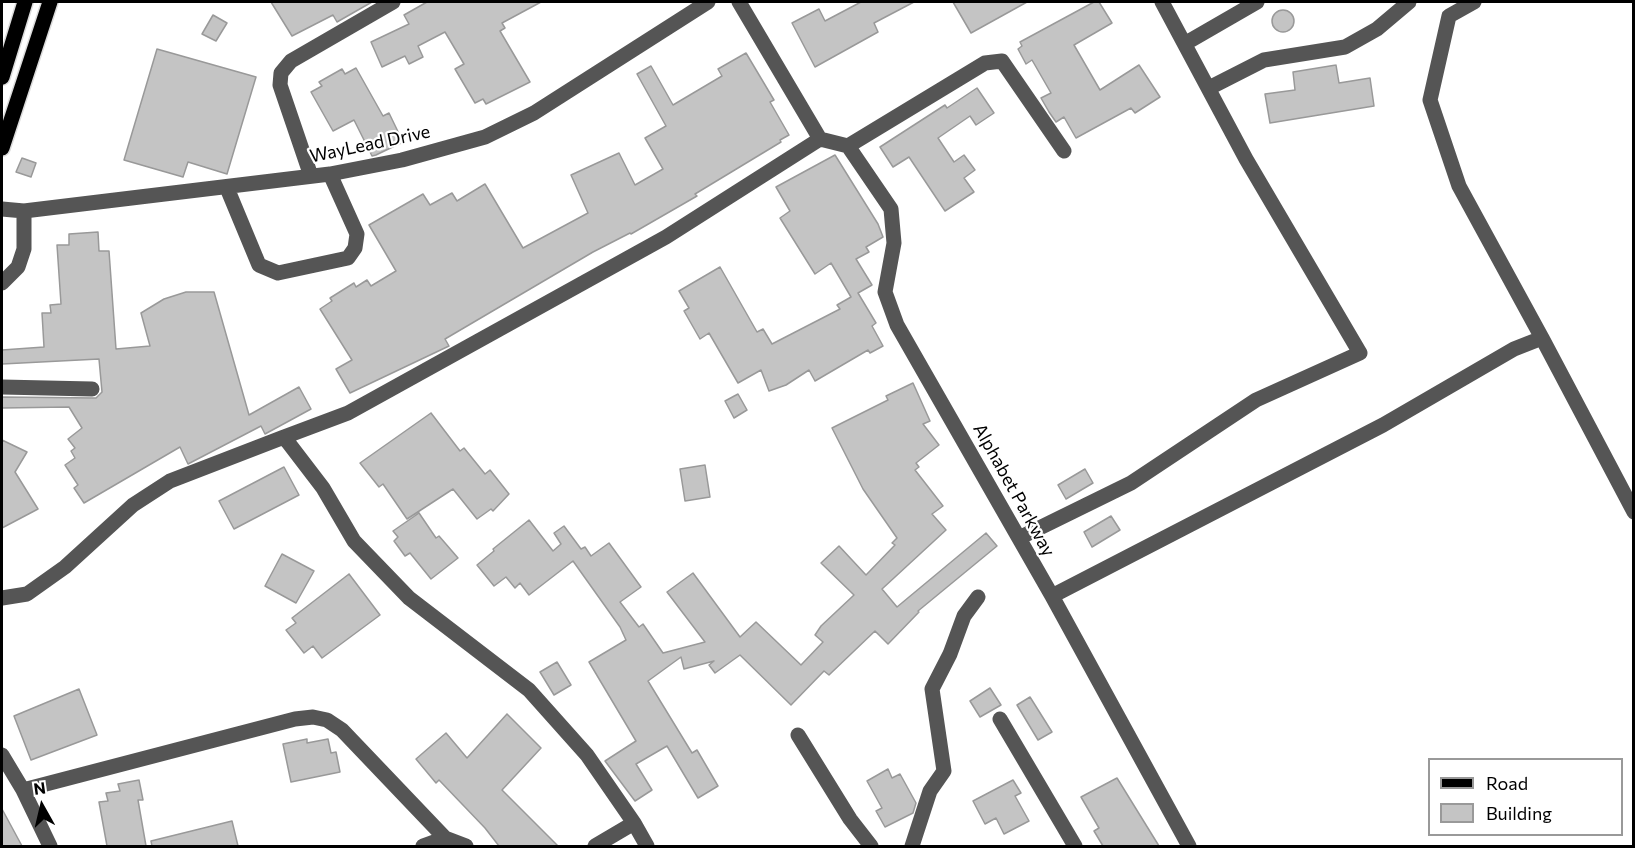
<!DOCTYPE html>
<html>
<head>
<meta charset="utf-8">
<style>
	body { margin:0 }
	#map { position:relative; width:1635px; height:848px; overflow:hidden; background:#fff; font-family:Commissioner,sans-serif }
	canvas { display:block }
	.frame { position:absolute; inset:0; border:3px solid #000; pointer-events:none }
	.legend { position:absolute; left:1428px; top:758px; width:195px; height:78px; box-sizing:border-box; background:#fff; border:2px solid #999; margin:0; padding:8px 10px; list-style:none; font-size:18px; color:#000 }
	.legend li { display:flex; align-items:center; gap:12px; height:30px }
	.legend b { width:30px; border:2px solid #999 }
	.north { position:absolute; left:12px; top:776px; width:60px; height:60px; -webkit-text-stroke:4px #fff; paint-order:stroke; rotate:352deg; font-size:16px; font-weight:700; line-height:24px; text-align:center; color:#000 }
	.north::after { content:''; display:block; margin:auto; width:21px; height:27px; background:#000; clip-path:polygon(50% 0,100% 100%,50% 72%,0 100%) }
</style>
</head>
<body>
<div id="map">
<canvas width="1635" height="848"></canvas>
<div class="frame"></div>
<ul class="legend">
<li><b style="height:8px;background:#000"></b>Road</li>
<li><b style="height:16px;background:#c4c4c4"></b>Building</li>
</ul>
<div class="north">N</div>
</div>
<script>
const g = document.querySelector('canvas').getContext('2d');
g.lineJoin = 'round';
function fill(path, color) { g.fillStyle = color; g.fill(path, 'evenodd'); }
const shape = rows => new Path2D(rows.map(r => 'M' + r).join(''));
function trace(path, color, width, dash) { g.strokeStyle = color; g.lineWidth = width; g.lineCap = dash ? 'butt' : 'round'; g.setLineDash(dash || []); g.stroke(path); }
function label(font, color, halo, rows, align = 'center') {
  g.font = font + ' Commissioner,sans-serif'; g.lineWidth = 4.5; g.setLineDash([]); g.textBaseline = 'middle'; g.strokeStyle = halo; g.fillStyle = color; for (const [text, x, y, turn = 0] of rows) {
    g.save(); g.translate(x, y); g.rotate((+turn || 0) * Math.PI / 180); g.textAlign = isNaN(turn) ? turn : align; if (halo) g.strokeText(text, 0, 0); g.fillText(text, 0, 0); g.restore();
  }
}
const building = shape([
	[271,2,372,2,337,22,333,15,292,36,271,2],
	[427,2,541,2,502,23,505,28,500,31,530,82,486,104,483,99,475,103,455,69,464,64,445,32,418,46,423,57,409,64,405,56,382,67,371,42,409,24,404,15,427,2],
	[861,2,914,2,874,23,878,32,815,67,792,23,819,9,825,21,861,2],
	[953,2,1027,2,971,33,953,2],
	[1094,2,1099,2,1112,23,1074,45,1100,90,1139,65,1160,97,1135,113,1131,108,1076,138,1064,117,1056,122,1049,112,1041,98,1051,93,1032,60,1026,64,1018,49,1022,46,1020,42,1094,2],
	'1272 21a11 11 0 1 1 22 0a11 11 0 1 1-22 0Z',
	[213,15,227,23,216,41,202,34,213,15],
	[157,49,256,77,227,174,188,162,183,177,124,160,157,49],
	[746,53,774,100,770,102,789,135,780,140,781,142,695,194,697,196,631,234,630,233,593,252,445,339,449,346,350,393,336,369,352,360,320,309,332,301,330,298,354,283,356,287,367,280,371,286,396,271,369,225,423,194,430,205,452,193,457,201,485,184,523,248,588,213,571,175,619,153,635,185,663,169,645,138,666,126,637,74,651,66,673,105,722,76,718,69,746,53],
	[1336,65,1339,83,1370,78,1374,106,1270,123,1265,94,1295,90,1293,72,1336,65],
	[356,68,383,116,389,113,403,142,376,155,372,156,354,120,333,131,311,92,322,86,319,82,342,69,345,74,356,68],
	[977,88,994,113,976,125,970,116,938,138,954,162,964,155,975,170,964,178,974,192,945,211,909,157,893,167,880,147,945,105,947,108,977,88],
	[835,155,878,224,883,237,866,247,869,252,856,259,872,285,858,293,876,323,872,326,883,346,870,353,868,350,815,381,809,370,786,385,769,391,761,370,738,383,709,333,700,339,684,311,689,308,679,291,720,267,757,332,763,329,772,344,840,309,837,305,851,297,831,263,815,274,780,218,790,211,776,187,835,155],
	[22,158,36,163,31,177,16,172,22,158],
	[98,232,99,251,109,251,116,349,150,346,141,313,164,299,186,292,214,292,249,415,299,387,311,409,265,434,261,426,188,464,180,447,84,503,74,488,78,485,65,465,75,458,71,451,75,448,68,439,82,428,69,407,2,408,2,397,96,398,102,392,99,359,2,364,2,350,44,347,42,313,51,313,50,305,61,304,57,245,69,245,69,234,98,232],
	[913,383,930,421,923,424,939,445,916,463,919,467,915,470,943,506,932,514,946,530,882,589,897,607,986,533,997,546,918,611,919,612,888,644,875,631,829,675,824,671,791,705,740,655,715,673,709,665,714,661,684,669,681,657,648,681,692,753,697,750,718,786,698,798,667,746,636,764,652,790,635,801,605,761,636,741,589,662,626,640,620,627,573,561,529,595,520,583,515,588,506,577,494,586,477,565,494,551,493,549,529,520,553,551,561,544,554,533,564,526,581,549,585,547,591,556,609,543,641,587,620,602,639,627,643,624,663,653,705,642,667,592,693,573,740,637,756,622,801,665,823,642,815,635,821,626,854,595,821,563,839,546,866,575,895,545,892,543,897,538,863,489,832,428,888,400,886,396,913,383],
	[738,394,747,410,734,418,725,401,738,394],
	[431,413,460,451,464,448,485,474,490,470,509,494,493,511,491,509,477,519,453,489,407,519,383,484,379,487,360,463,431,413],
	[2,440,27,452,15,472,38,509,2,528,2,440],
	[705,465,710,497,685,501,680,469,705,465],
	[284,467,299,495,234,529,219,501,284,467],
	[1085,469,1093,483,1066,499,1058,485,1085,469],
	[419,513,436,538,439,536,458,558,431,579,410,553,405,556,394,541,398,537,393,531,419,513],
	[1111,516,1120,530,1092,547,1084,532,1111,516],
	[282,554,314,571,296,603,265,586,282,554],
	[349,574,380,615,322,658,313,646,304,653,286,630,296,623,292,618,349,574],
	[557,662,571,685,554,695,540,672,557,662],
	[990,688,1001,705,980,717,970,701,990,688],
	[79,689,97,735,31,760,14,716,79,689],
	[1030,697,1052,732,1038,740,1017,705,1030,697],
	[507,714,541,748,502,790,558,846,499,846,485,828,439,780,436,783,416,759,446,733,467,758,507,714],
	[307,739,307,743,328,739,331,753,336,752,340,772,291,782,283,744,307,739],
	[888,769,892,778,900,774,916,803,913,813,885,827,876,811,882,808,867,781,888,769],
	[1117,778,1159,846,1103,846,1094,831,1099,828,1081,797,1117,778],
	[139,780,143,800,138,800,146,846,107,846,99,802,108,801,106,793,120,791,118,784,139,780],
	[1013,780,1021,793,1015,796,1029,821,1004,834,996,818,985,824,973,801,1013,780],
	[2,809,22,846,2,846,2,809],
	[232,821,238,846,152,846,151,841,232,821]
]);
const minor = shape([
	[1186,43,1257,2],
	[1209,88,1264,60,1345,47,1377,29,1409,2],
	[820,139,848,146,985,63,1002,61,1064,151],
	[848,146,891,209,894,243,885,292,897,325,1052,596,1189,846],
	[311,176,280,85,281,73,291,61,393,2],
	[227,188,259,265,278,273,348,258,355,248,357,234,330,174],
	[2,209,24,211,330,174,402,160,485,137,534,113,708,2],
	[2,283,18,267,24,249,24,211],
	[1542,338,1634,512],
	[2,387,92,389],
	[1019,538,1131,483,1256,400,1360,353,1246,159,1162,2],
	[1052,596,1383,425,1514,349,1542,338,1459,186,1430,100,1449,16,1474,2],
	[2,598,27,594,65,567,133,505,170,481,284,437],
	[1000,719,1075,846],
	[798,735,850,819,871,846],
	[2,755,23,790,50,846],
	[23,790,295,719,313,717,327,720,342,730,445,838],
	[423,846,445,838,466,846],
	[595,846,634,823],
	[647,846,634,823,587,755,529,690,409,598,354,541,323,488,284,437,348,413,666,237,820,139,739,2],
	[912,846,930,791,944,771,932,689,950,654,964,616,978,597]
]);
const major = shape([
	[2,77,25,2],
	[2,148,50,2]
]);
const streetNames = [
	["WayLead Drive",370,144,-12],
	["Alphabet Parkway",1014,490,61]
];
fill(building, '#c4c4c4');
trace(building, '#999', 1.5);
trace(major, '#dbdbdb', 18);
trace(minor, '#555', 15);
trace(major, '#000', 15);
label('18px', '#000', '#fff', streetNames);
</script>
</body>
</html>
